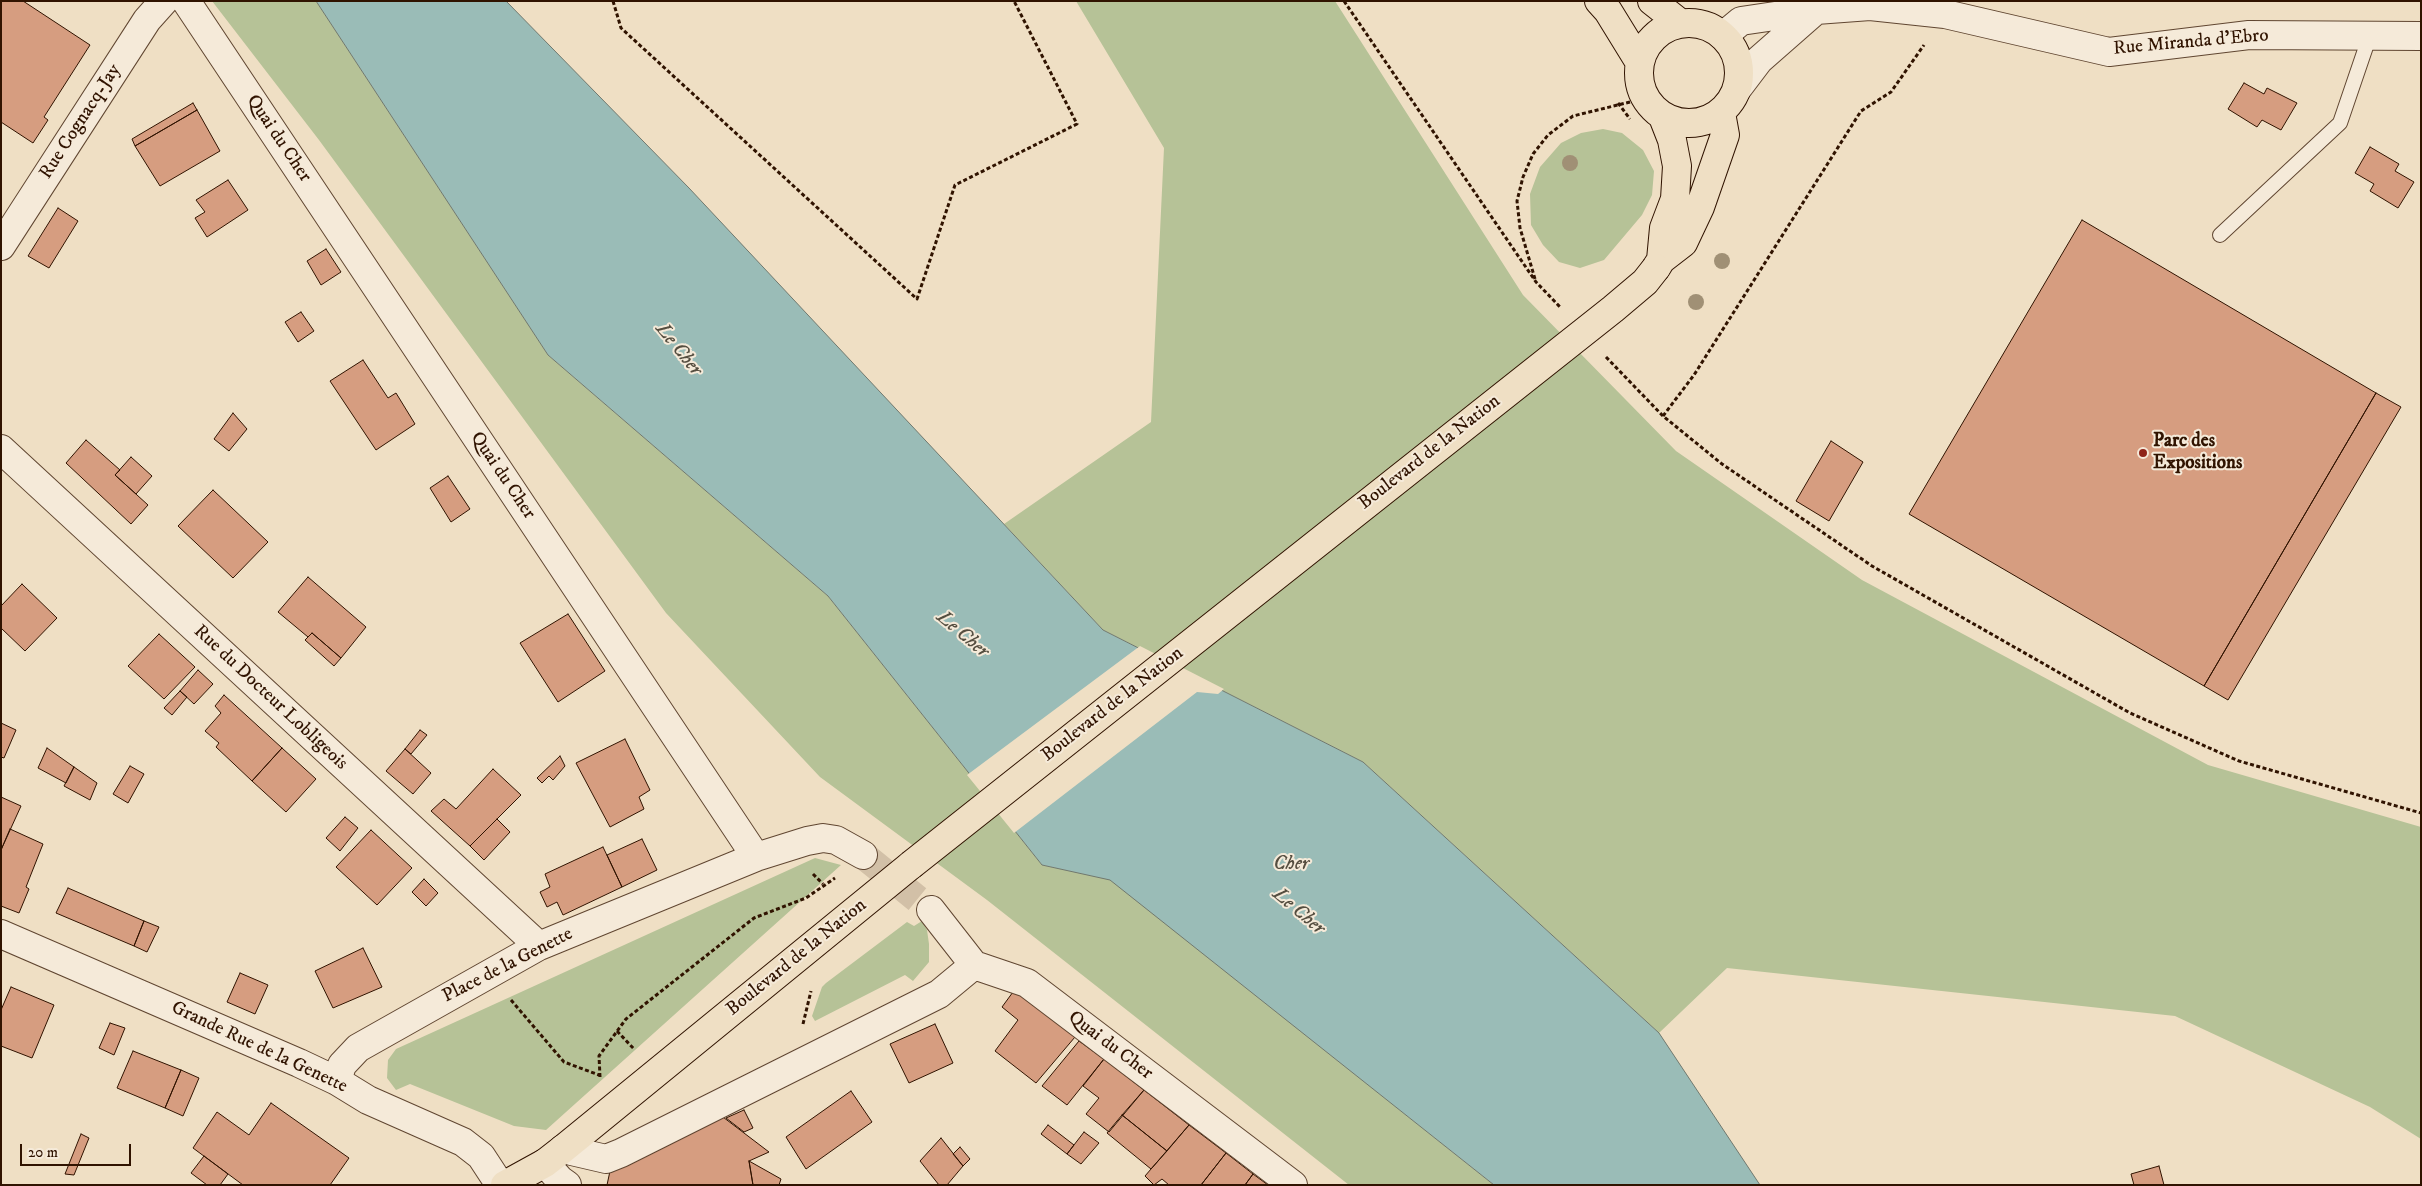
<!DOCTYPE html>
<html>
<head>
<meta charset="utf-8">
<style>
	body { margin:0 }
	#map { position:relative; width:2422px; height:1186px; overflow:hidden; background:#efdfc4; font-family:"IM FELL DW Pica",serif }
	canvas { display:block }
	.frame { position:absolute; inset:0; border:2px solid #301300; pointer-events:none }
	.scale { position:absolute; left:20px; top:1144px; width:111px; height:22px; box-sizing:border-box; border:2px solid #301300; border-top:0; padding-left:6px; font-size:15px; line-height:18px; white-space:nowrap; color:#301300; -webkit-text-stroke:4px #f5ead9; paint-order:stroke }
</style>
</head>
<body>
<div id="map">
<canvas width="2422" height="1186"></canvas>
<div class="frame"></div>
<div class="scale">20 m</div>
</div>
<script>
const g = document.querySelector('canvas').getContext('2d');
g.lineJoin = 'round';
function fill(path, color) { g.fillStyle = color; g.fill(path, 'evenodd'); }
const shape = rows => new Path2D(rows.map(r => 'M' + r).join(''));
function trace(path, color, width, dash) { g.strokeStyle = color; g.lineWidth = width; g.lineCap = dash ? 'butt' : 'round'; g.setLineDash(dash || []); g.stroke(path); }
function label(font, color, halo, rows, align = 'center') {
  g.font = font + ' "IM FELL DW Pica",serif'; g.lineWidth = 4; g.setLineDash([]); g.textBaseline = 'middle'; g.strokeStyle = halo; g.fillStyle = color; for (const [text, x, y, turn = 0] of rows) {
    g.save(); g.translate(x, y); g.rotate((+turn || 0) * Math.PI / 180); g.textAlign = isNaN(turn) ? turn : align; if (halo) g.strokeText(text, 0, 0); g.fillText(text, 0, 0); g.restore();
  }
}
const green = shape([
	[212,1,316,1,548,355,828,596,1042,865,1110,879,1494,1185,1349,1185,987,900,820,777,666,613,319,140],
	[1076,1,1335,1,1523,295,1676,451,1862,580,2208,765,2421,827,2421,1139,2370,1107,2175,1016,1727,968,1659,1033,1363,762,1103,630,1004,524,1151,422,1164,148],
	[1603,129,1622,133,1643,150,1654,171,1652,195,1642,215,1604,260,1580,268,1559,262,1543,245,1531,225,1530,194,1540,167,1561,143,1581,133],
	[815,858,841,865,546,1130,514,1126,410,1084,396,1090,387,1078,388,1060,396,1049],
	[922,921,927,930,929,944,929,962,913,981,905,975,815,1021,812,1016,822,987,826,983,907,922,914,926]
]);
const water = shape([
	[316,1,506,1,689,188,1103,630,1363,762,1659,1033,1760,1185,1494,1185,1110,880,1042,865,828,596,548,355,316,1]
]);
const pier = shape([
	[1140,646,1224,689,1218,694,1197,692,1014,833,967,775]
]);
const building = shape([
	[1,1,23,1,90,45,44,117,48,120,33,143,1,122,1,1],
	[2244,83,2264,94,2267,88,2297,103,2281,130,2262,120,2257,127,2228,109,2244,83],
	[193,103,197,110,135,146,132,139,193,103],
	[197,110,220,151,160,186,135,146,197,110],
	[2370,147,2399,164,2395,171,2414,182,2398,208,2370,191,2374,184,2355,173,2370,147],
	[228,180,248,210,207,237,195,218,205,212,196,200,228,180],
	[58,208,78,221,49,268,28,256,58,208],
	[2082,220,2376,393,2204,686,1909,514,2082,220],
	[326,249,341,272,321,285,307,261,326,249],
	[301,312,314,331,298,342,285,322,301,312],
	[363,360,388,398,396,393,415,424,376,450,330,381,363,360],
	[2376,393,2401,407,2228,700,2204,686,2376,393],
	[233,413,247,429,229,451,214,439,233,413],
	[86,440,120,470,115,475,148,505,131,524,66,463,86,440],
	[1831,441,1863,462,1829,521,1796,501,1831,441],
	[131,457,152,476,136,494,115,475,131,457],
	[448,476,470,509,451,522,430,488,448,476],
	[213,490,268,542,233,578,178,526,213,490],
	[308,577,366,627,341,658,312,633,308,637,278,612,308,577],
	[22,584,57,618,25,651,1,628,1,606,22,584],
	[568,614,605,671,558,702,520,643,568,614],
	[312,633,341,658,334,666,305,640,312,633],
	[159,634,195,667,164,699,128,666,159,634],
	[198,670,213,684,194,704,180,691,198,670],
	[180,691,187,697,172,715,164,708,180,691],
	[224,695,282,748,252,781,216,747,219,743,205,731,221,713,215,706,224,695],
	[1,723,16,730,4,758,1,757,1,723],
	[420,730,427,735,411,754,405,749,420,730],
	[625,739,650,790,639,797,644,809,610,827,576,763,625,739],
	[47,748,74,767,66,783,38,768,47,748],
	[282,748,316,779,286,812,252,781,282,748],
	[405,749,431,773,413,794,386,771,405,749],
	[560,756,565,766,553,780,549,776,542,783,537,778,560,756],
	[130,766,144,774,128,803,113,794,130,766],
	[74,767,97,783,90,800,64,786,74,767],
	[493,769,521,795,470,846,431,811,444,799,456,809,493,769],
	[1,797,21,806,1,850,1,797],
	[345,817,358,828,340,851,326,838,345,817],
	[497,819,510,832,484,860,470,846,497,819],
	[10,829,43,844,26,887,29,889,19,913,1,906,1,850,10,829],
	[371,830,412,868,377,905,336,867,371,830],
	[642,839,657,870,622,887,607,855,642,839],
	[603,847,622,887,563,915,557,902,547,907,540,892,550,887,545,874,603,847],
	[424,879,438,893,426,906,412,892,424,879],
	[68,888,144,921,134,946,56,913,68,888],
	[144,921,159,927,147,952,134,946,144,921],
	[363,948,382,987,333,1008,315,971,363,948],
	[240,973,268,985,255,1014,227,1002,240,973],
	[11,987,54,1005,32,1058,1,1046,1,1010,11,987],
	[1013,992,1019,994,1075,1037,1036,1083,995,1051,1018,1020,1002,1007,1013,992],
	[110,1023,125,1028,114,1055,99,1048,110,1023],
	[935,1024,953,1063,909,1083,890,1044,935,1024],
	[1079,1041,1104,1059,1067,1105,1042,1086,1079,1041],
	[133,1051,181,1070,165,1108,117,1088,133,1051],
	[1104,1059,1144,1090,1109,1132,1086,1114,1099,1098,1083,1086,1104,1059],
	[181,1070,199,1078,183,1116,165,1108,181,1070],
	[1144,1090,1189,1125,1167,1151,1122,1115,1144,1090],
	[851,1091,872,1122,806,1169,786,1137,851,1091],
	[271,1103,349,1158,330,1185,243,1185,193,1148,217,1112,249,1135,271,1103],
	[744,1110,753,1128,744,1132,726,1118,744,1110],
	[719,1114,769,1152,749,1161,753,1185,607,1185,610,1171,719,1114],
	[1122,1115,1167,1151,1151,1169,1107,1133,1122,1115],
	[1048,1125,1074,1145,1067,1154,1041,1134,1048,1125],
	[1189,1125,1226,1153,1201,1185,1169,1185,1162,1179,1154,1185,1145,1176,1189,1125],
	[1084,1132,1099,1143,1081,1164,1067,1154,1084,1132],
	[81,1134,89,1138,74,1175,65,1174,81,1134],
	[941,1138,963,1166,947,1185,939,1185,920,1161,941,1138],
	[960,1147,970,1159,963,1166,953,1154,960,1147],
	[1226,1153,1253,1174,1245,1185,1201,1185,1226,1153],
	[204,1156,228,1174,220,1185,207,1185,191,1173,204,1156],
	[749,1161,781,1179,779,1185,753,1185,749,1161],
	[2159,1166,2164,1185,2134,1185,2131,1174,2159,1166],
	[1253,1174,1268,1185,1245,1185,1253,1174]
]);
const minorTunnel = shape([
	[863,855,931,910]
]);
const path = shape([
	[613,1,621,28,917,299,955,185,1077,124,1014,1],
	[1344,1,1536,282,1561,308],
	[1618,103,1630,119],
	[1535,279,1520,228,1517,201,1523,177,1533,154,1548,135,1573,116,1634,101],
	[1606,357,1663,416,1722,464,1872,566,2130,713,2239,761,2421,813],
	[1663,416,1694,375,1861,111,1891,92,1924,45],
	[813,874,823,884],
	[511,1000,564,1062,599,1075],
	[803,1024,811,991],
	[617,1031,634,1049],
	[600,1077,599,1056,626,1019,754,918,806,898,835,878]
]);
const service = shape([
	[2220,235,2340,123,2370,35]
]);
const minor = shape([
	[186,1,756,857],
	[1723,36,1741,21,1816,10,1870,6,1945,14,2109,52,2249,35,2421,36],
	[1737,89,1759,60,1816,10],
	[1,246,147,20,164,1],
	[1,449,539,946],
	[931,910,974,965,1027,983,1293,1185],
	[1,934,299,1063,337,1081,368,1100,463,1142,481,1156,500,1185],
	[337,1081,342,1065,358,1048,539,946,756,857,807,841,823,838,836,840,863,855],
	[563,1149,606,1159,621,1153,939,994,974,965],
	[545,1163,560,1180,567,1185]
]);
const primary = shape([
	[1599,1,1608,11,1640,63],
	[1652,1,1680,23],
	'1639 73a50 50 0 1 1 100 0a50 50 0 1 1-100 0Z',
	[1661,260,1664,228,1675,199,1677,166,1672,140,1663,117],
	[1656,268,1661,260,1683,243,1700,207,1725,135,1721,113],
	[505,1185,545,1163,563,1149,911,865]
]);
const primaryBridge = shape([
	[911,865,1613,309,1645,282,1656,268]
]);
const trees = [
	[1570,163],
	[1722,261],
	[1696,302]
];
const markers = [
	[2143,453,5,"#8f2418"]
];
const streetNames = [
	["Rue Miranda d'Ebro",2191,43,-5],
	["Rue Cognacq-Jay",81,122,-57],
	["Quai du Cher",278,139,56],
	["Boulevard de la Nation",1430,453,-38],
	["Quai du Cher",502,476,56],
	["Rue du Docteur Lobligeois",270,698,43],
	["Boulevard de la Nation",1113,705,-38],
	["Boulevard de la Nation",797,958,-39],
	["Place de la Genette",508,966,-27],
	["Quai du Cher",1110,1046,37],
	["Grande Rue de la Genette",259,1048,25]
];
const poiNames = [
	["Parc des",2153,442],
	["Expositions",2153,464]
];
const waterNames = [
	["Le Cher",678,350,51],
	["Le Cher",962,635,40],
	["Cher",1291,865],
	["Le Cher",1298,912,40]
];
fill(green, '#b6c297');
fill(water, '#9abcb7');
trace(water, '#70786e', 1);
fill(pier, '#efdfc4');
fill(building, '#d69d80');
trace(building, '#301300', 1);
trace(minorTunnel, '#d2c0a7', 28, [28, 14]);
trace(service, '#604631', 16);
trace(minor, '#604631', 30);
trace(primary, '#301300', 30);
trace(path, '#301300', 3, [4, 2.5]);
trace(service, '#f5ead9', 14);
trace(minor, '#f5ead9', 28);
trace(primary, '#efdfc4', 28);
trace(primaryBridge, '#301300', 30, []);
trace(primaryBridge, '#efdfc4', 28);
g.fillStyle = '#a09075';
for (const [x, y] of trees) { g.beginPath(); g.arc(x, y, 8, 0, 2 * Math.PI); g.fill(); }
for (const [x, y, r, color] of markers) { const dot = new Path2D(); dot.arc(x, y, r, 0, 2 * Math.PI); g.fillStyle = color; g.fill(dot); trace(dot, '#f5ead9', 2); }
label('19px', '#301300', '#f5ead9', streetNames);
label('bold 19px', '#301300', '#f5ead9', poiNames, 'left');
label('italic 20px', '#554e40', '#f5ead9', waterNames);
</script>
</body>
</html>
